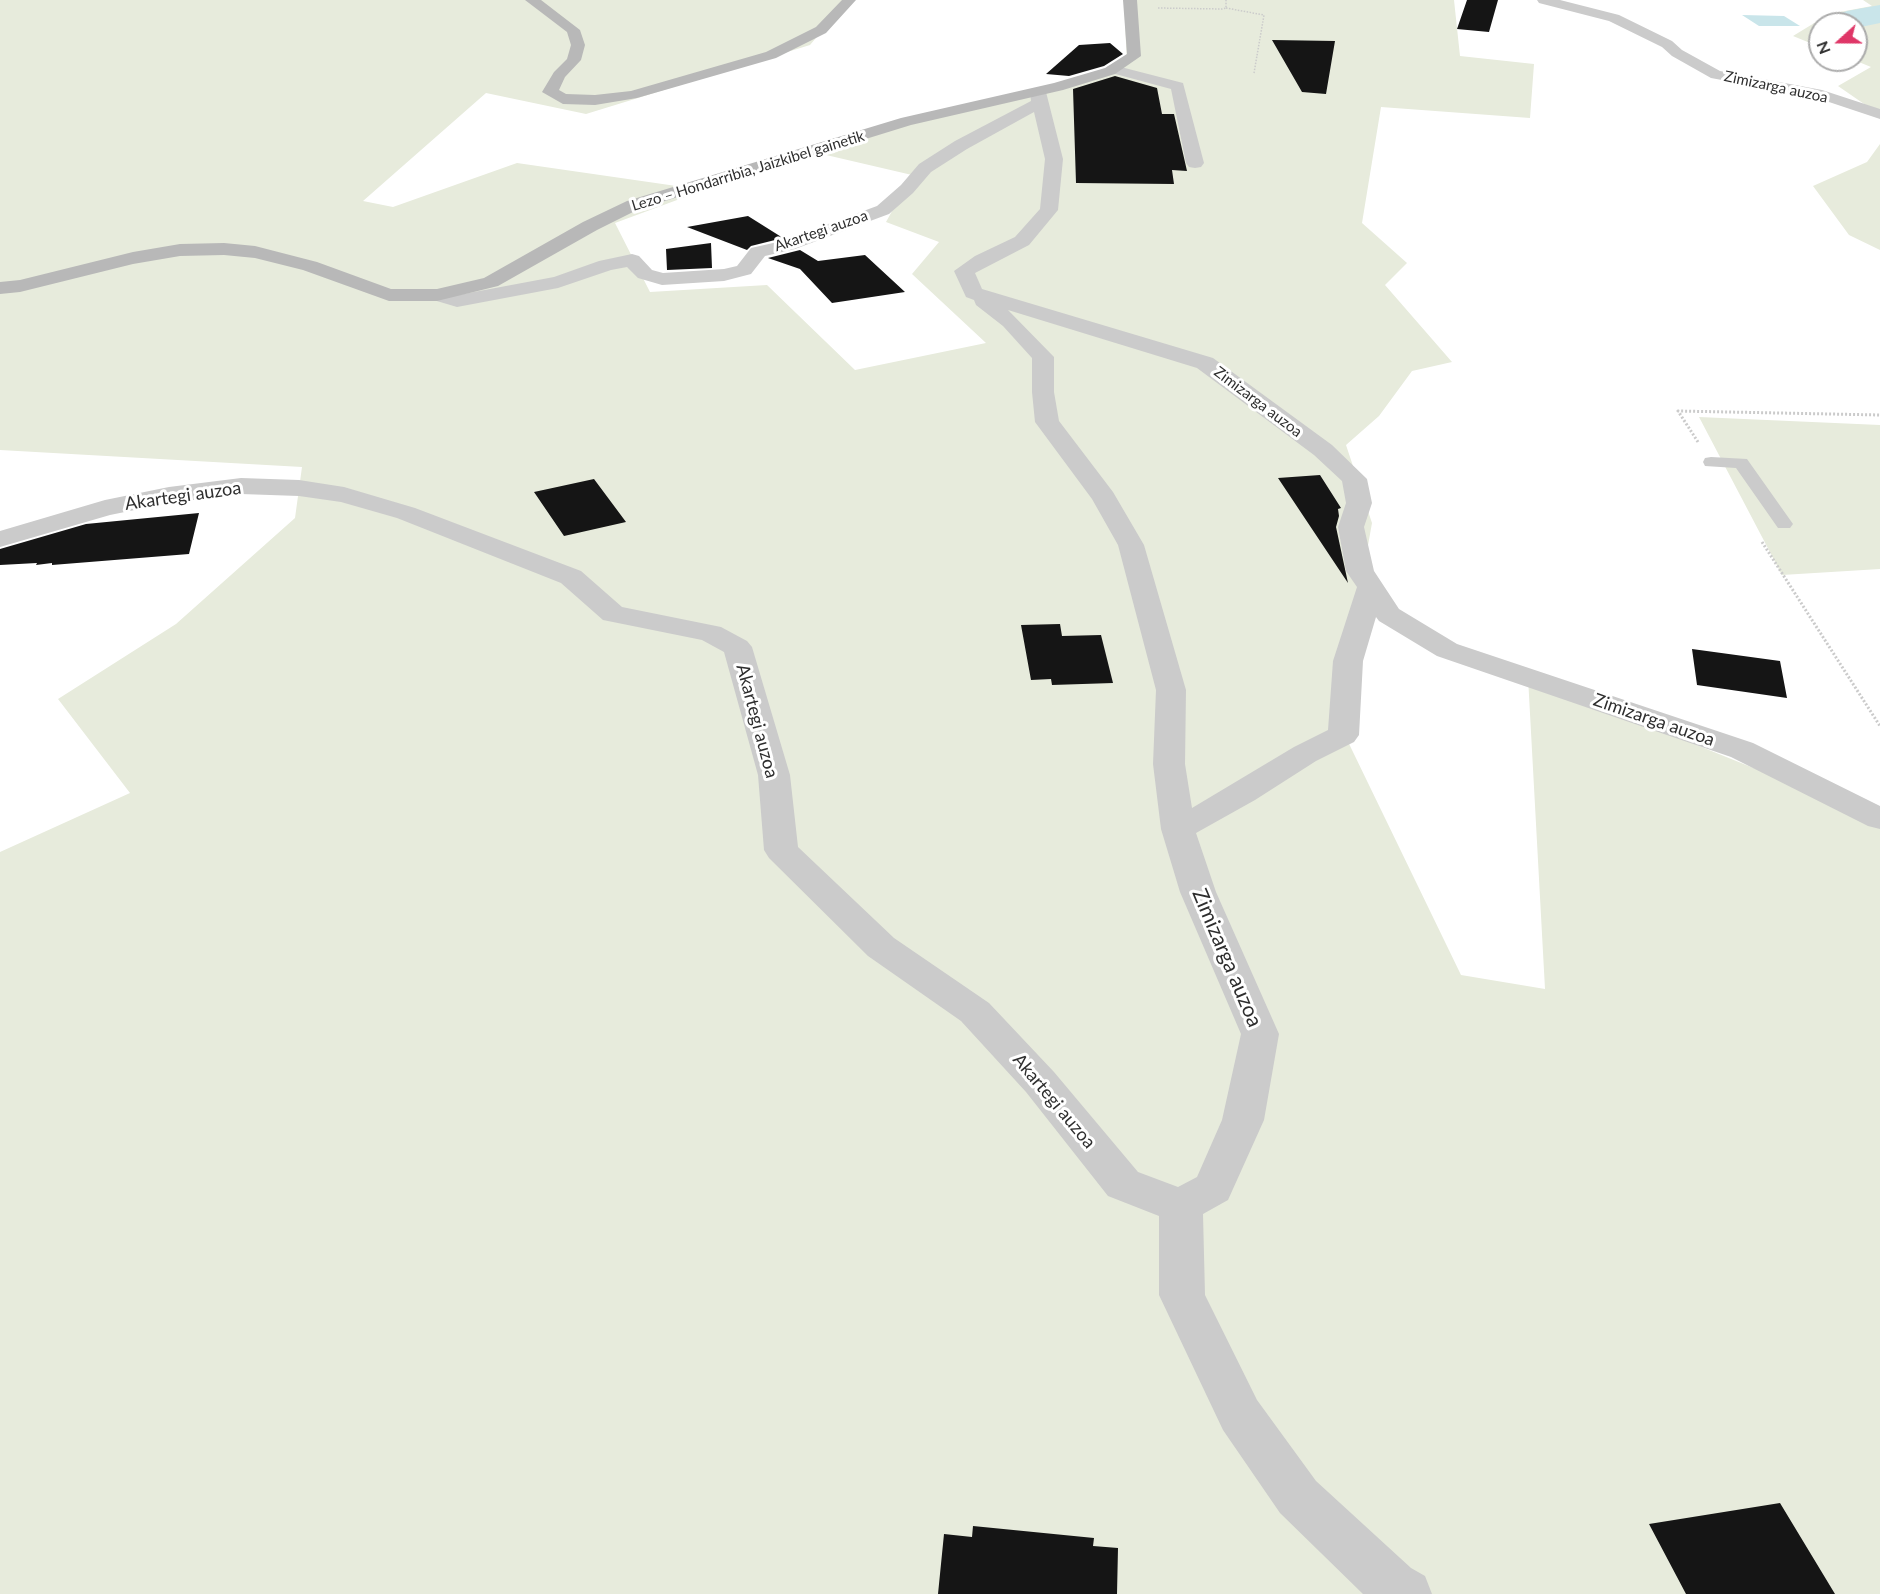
<!DOCTYPE html>
<html>
<head>
<meta charset="utf-8">
<style>
	body { margin:0 }
	#map { position:relative; width:1880px; height:1594px; overflow:hidden; background:#fff; font-family:Lato,sans-serif }
	canvas { display:block }
	.north { position:absolute; left:1808px; top:12px; width:60px; height:60px; box-sizing:border-box; background:#fff; border:2px solid #ababab; border-radius:50%; rotate:249deg; font-size:16px; font-weight:700; line-height:24px; text-align:center; color:#2e2e2e }
	.north::after { content:''; display:block; margin:auto; width:21px; height:27px; background:#df3667; clip-path:polygon(50% 0,100% 100%,50% 72%,0 100%) }
</style>
</head>
<body>
<div id="map">
<canvas width="1880" height="1594"></canvas>
<div class="north">N</div>
</div>
<script>
const g = document.querySelector('canvas').getContext('2d');
g.lineJoin = 'round';
function fill(path, color) { g.fillStyle = color; g.fill(path, 'evenodd'); }
const shape = rows => new Path2D(rows.map(r => 'M' + r).join(''));
function trace(path, color, width, dash) { g.strokeStyle = color; g.lineWidth = width; g.lineCap = dash ? 'butt' : 'round'; g.setLineDash(dash || []); g.stroke(path); }
function label(font, color, halo, rows, align = 'center') {
  g.font = font + ' Lato,sans-serif'; g.lineWidth = 6; g.setLineDash([]); g.textBaseline = 'middle'; g.strokeStyle = halo; g.fillStyle = color; for (const [text, x, y, turn = 0] of rows) {
    g.save(); g.translate(x, y); g.rotate((+turn || 0) * Math.PI / 180); g.textAlign = isNaN(turn) ? turn : align; if (halo) g.strokeText(text, 0, 0); g.fillText(text, 0, 0); g.restore();
  }
}
const green = shape([
	[0,0,848,0,810,45,586,114,486,93,363,201,393,207,517,163,704,190,615,223,650,292,767,285,855,370,986,343,912,274,939,242,886,222,912,175,809,151,1127,65,1124,0,1454,0,1460,56,1534,64,1530,118,1381,107,1362,223,1407,263,1385,285,1452,362,1412,371,1379,416,1346,445,1372,523,1337,719,1461,975,1545,989,1528,677,1880,819,1880,1594,0,1594,0,852,130,793,58,699,176,624,295,518,302,467,0,450],
	[1863,0,1880,0,1880,115,1838,86,1871,67,1854,60,1856,60,1856,24,1820,24,1820,47,1793,36,1829,14,1872,6],
	[1880,144,1880,250,1849,235,1813,186,1867,162],
	[1699,417,1880,425,1880,569,1782,575]
]);
const water = shape([
	[1742,15,1784,16,1800,26,1759,26]
]);
const river = shape([
	[1880,5,1880,23,1856,28,1856,24,1824,24,1828,18,1847,11,1880,5]
]);
const building = shape([
	[1467,0,1498,0,1489,32,1457,29],
	[1272,40,1335,41,1326,94,1302,92],
	[1110,43,1123,54,1104,66,1069,76,1046,74,1079,45],
	[1115,76,1157,88,1162,114,1174,114,1187,171,1172,170,1174,184,1076,183,1073,89],
	[748,216,783,238,751,246,747,250,687,227],
	[711,243,712,268,667,270,666,249],
	[800,250,818,261,865,255,905,292,832,303,800,269,768,258],
	[1320,475,1341,508,1338,509,1339,516,1336,527,1348,583,1278,478],
	[594,479,626,522,564,536,534,492],
	[199,513,189,554,52,565,52,563,36,565,37,563,0,565,0,549,86,524],
	[1060,624,1062,636,1101,635,1113,683,1052,685,1051,679,1031,680,1021,625],
	[1692,649,1780,661,1787,698,1697,685],
	[1780,1503,1835,1594,1686,1594,1649,1524],
	[973,1526,1094,1538,1093,1546,1118,1548,1117,1594,938,1594,944,1534,972,1537]
]);
const pathFar1 = shape([
	[1158,8,1222,9,1226,8,1226,0],
	[1226,8,1264,15,1254,73]
]);
const path = shape([
	[1698,442,1678,411,1880,415],
	[1762,542,1880,726]
]);
const lane = shape([
	[1711,457,1747,459,1793,524,1790,528,1778,528,1736,468,1705,466,1703,462,1705,458,1711,457]
]);
const street = shape([
	[1537,0,1560,0,1619,15,1672,41,1682,50,1720,71,1822,90,1880,109,1880,119,1814,97,1711,78,1672,56,1662,47,1609,21,1539,3,1537,0],
	[1113,65,1183,83,1204,163,1201,167,1195,168,1189,167,1186,163,1171,89,1108,72,1106,69,1108,66,1113,65],
	[1038,87,1046,92,1063,159,1058,210,1029,245,975,273,982,289,1213,358,1332,445,1367,479,1372,503,1364,527,1374,571,1399,609,1457,644,1753,743,1880,806,1880,829,1868,826,1731,757,1437,656,1379,621,1376,617,1363,661,1359,735,1354,742,1316,761,1255,800,1196,833,1216,892,1279,1034,1264,1120,1228,1200,1203,1214,1205,1295,1257,1400,1316,1481,1411,1568,1425,1576,1432,1594,1363,1594,1280,1513,1223,1430,1159,1295,1159,1216,1108,1196,1026,1092,961,1021,868,956,769,858,764,850,758,775,724,652,702,640,603,620,561,583,397,518,341,502,299,496,241,494,169,503,110,515,0,547,0,531,105,500,169,487,241,478,299,480,344,487,415,508,581,571,622,607,721,627,747,641,752,647,790,775,798,847,894,938,989,1003,1054,1072,1138,1172,1178,1187,1197,1177,1222,1120,1241,1034,1180,892,1161,829,1153,764,1156,690,1118,545,1092,499,1035,422,1032,392,1032,358,1003,326,976,305,974,300,966,297,954,271,975,256,1015,237,1040,209,1045,159,1034,112,967,149,931,172,913,193,889,214,795,249,765,256,751,274,724,281,662,285,638,278,627,267,611,270,558,288,457,307,430,299,427,295,430,291,437,289,458,295,554,277,599,261,632,254,639,256,652,270,663,273,724,269,737,266,751,248,782,241,877,206,901,185,919,164,955,141,1031,101,1030,92,1038,87],
	[1008,310,1197,368,1314,455,1342,481,1346,503,1338,527,1346,571,1357,587,1333,661,1328,730,1294,747,1192,808,1185,764,1186,690,1144,545,1113,492,1059,421,1054,392,1054,357,1008,310]
]);
const secondary = shape([
	[525,0,541,0,580,30,585,45,581,60,565,77,559,90,566,94,595,95,631,91,766,52,816,27,842,0,856,0,826,33,776,58,637,98,595,105,563,104,542,92,554,72,567,59,571,45,567,32,525,0],
	[1123,0,1137,0,1141,56,1115,74,1063,90,911,125,639,209,597,230,498,286,437,301,389,301,303,270,255,258,224,255,180,256,133,264,20,292,0,294,0,282,20,280,133,252,180,244,224,243,255,246,317,262,391,289,437,289,484,278,583,222,627,201,901,118,1054,83,1105,68,1127,54,1123,0]
]);
const farStreetnames = [
	["Zimizarga auzoa",1776,87,12],
	["Lezo – Hondarribia, Jaizkibel gainetik",748,171,-17],
	["Akartegi auzoa",821,231,-19],
	["Zimizarga auzoa",1258,402,37]
];
const streetNames = [
	["Akartegi auzoa",183,496,-8],
	["Zimizarga auzoa",1654,720,19],
	["Akartegi auzoa",757,721,75],
	["Akartegi auzoa",1054,1101,50]
];
const nearStreetnames = [
	["Zimizarga auzoa",1227,958,67]
];
fill(green, '#e7ebdc');
fill(water, '#c9e5ea');
fill(river, '#c9e5ea');
fill(building, '#151515');
trace(pathFar1, '#cbcbcb', 1.5, [1.5, 1.5]);
trace(path, '#cbcbcb', 3, [2, 2]);
fill(lane, '#cbcbcb');
fill(street, '#cbcbcb');
fill(secondary, '#b8b8b8');
label('15px', '#2e2e2e', '#fff', farStreetnames);
label('18px', '#2e2e2e', '#fff', streetNames);
label('21px', '#2e2e2e', '#fff', nearStreetnames);
</script>
</body>
</html>
